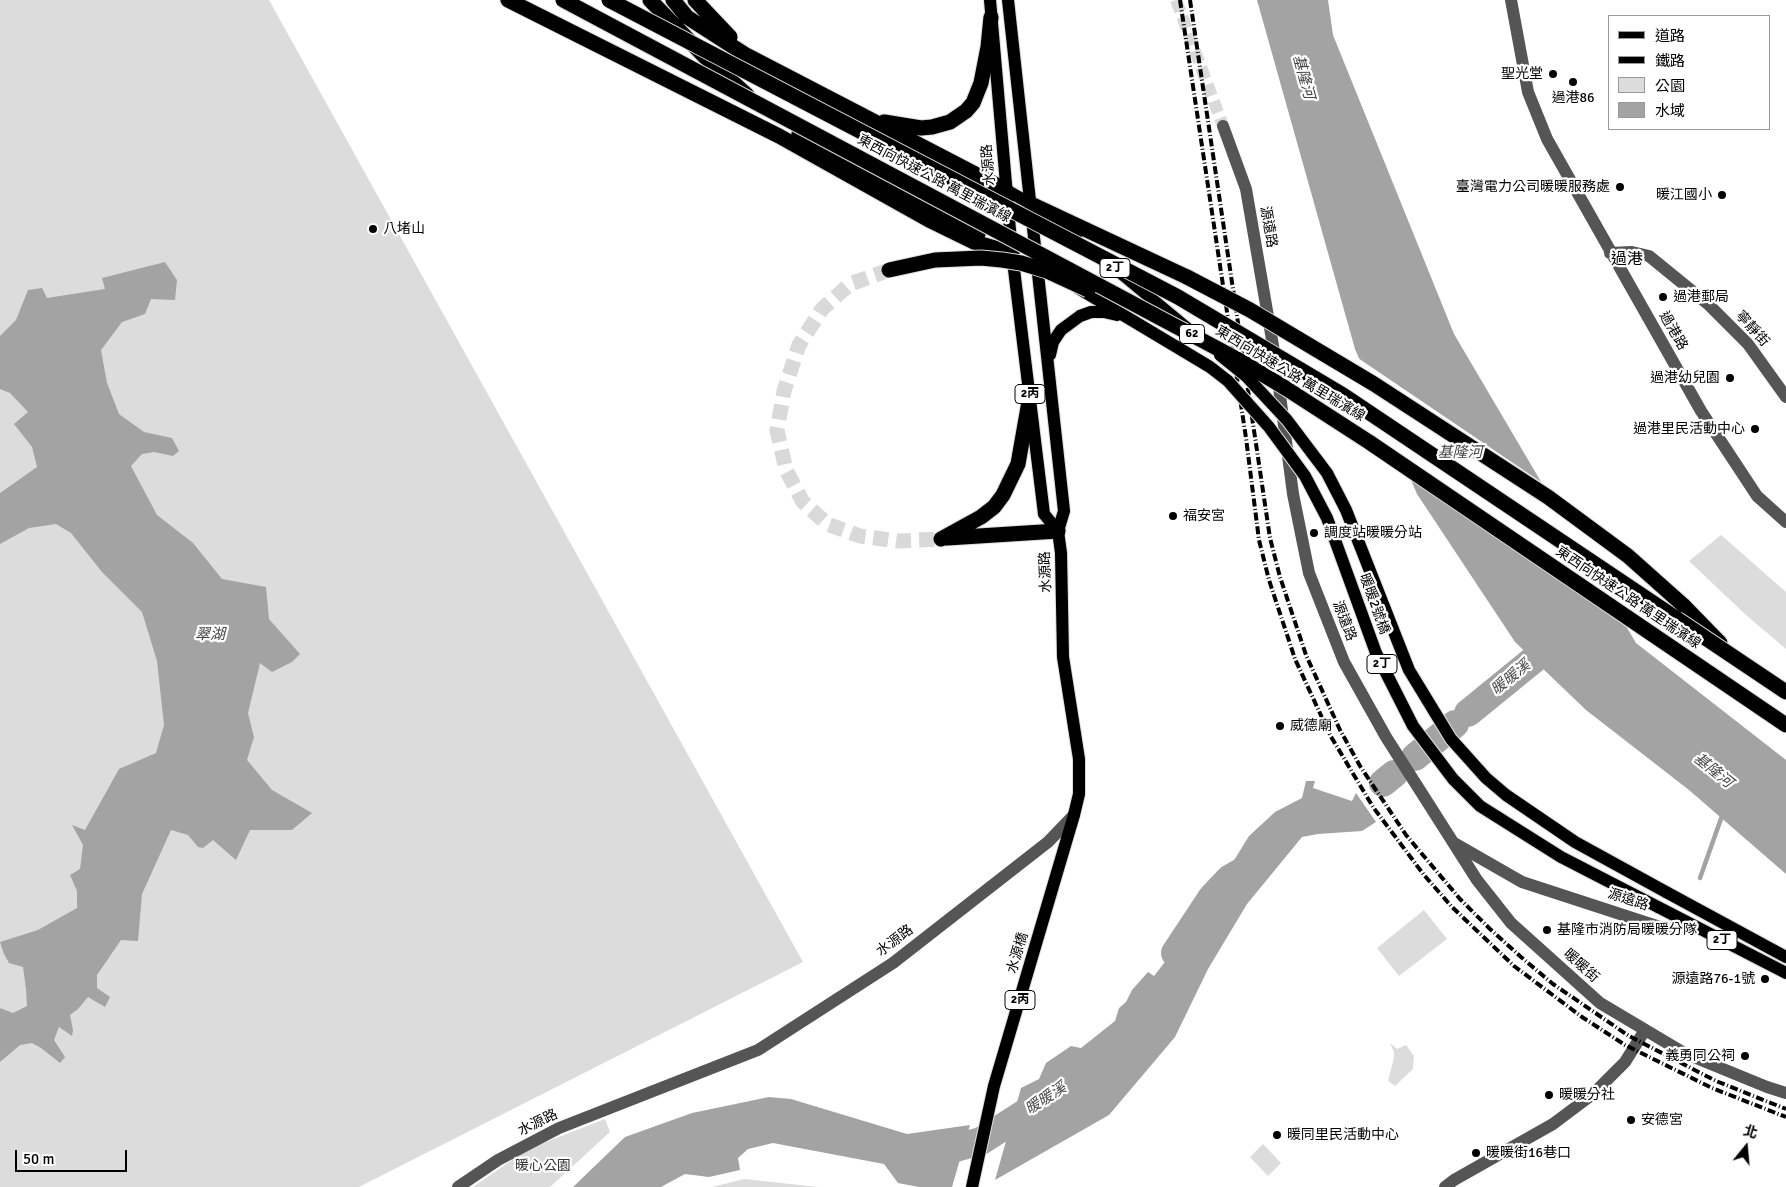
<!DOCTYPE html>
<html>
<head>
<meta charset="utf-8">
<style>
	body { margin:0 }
	#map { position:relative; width:1786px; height:1187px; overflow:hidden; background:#fff; font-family:Signika,"Noto Sans TC",sans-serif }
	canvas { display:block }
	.legend { position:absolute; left:1608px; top:15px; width:162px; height:115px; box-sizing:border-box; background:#fff; border:1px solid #999; margin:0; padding:6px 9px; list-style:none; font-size:15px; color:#000 }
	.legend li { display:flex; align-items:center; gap:10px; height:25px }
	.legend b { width:25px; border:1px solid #999 }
	.north { position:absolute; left:1721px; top:1122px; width:50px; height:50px; -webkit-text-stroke:4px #fff; paint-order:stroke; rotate:17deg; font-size:14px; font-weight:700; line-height:20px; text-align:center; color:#000 }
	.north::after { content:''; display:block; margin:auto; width:18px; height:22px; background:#000; clip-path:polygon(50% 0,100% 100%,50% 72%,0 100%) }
	.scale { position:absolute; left:15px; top:1150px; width:112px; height:22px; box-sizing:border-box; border:2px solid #000; border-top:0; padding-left:6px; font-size:15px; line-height:18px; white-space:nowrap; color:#000; -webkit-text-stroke:4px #fff; paint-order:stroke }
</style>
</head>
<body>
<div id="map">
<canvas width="1786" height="1187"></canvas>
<ul class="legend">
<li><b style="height:6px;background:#000"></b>道路</li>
<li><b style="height:6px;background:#000"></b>鐵路</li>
<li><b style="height:14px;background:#dcdcdc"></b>公園</li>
<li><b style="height:14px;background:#a3a3a3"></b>水域</li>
</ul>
<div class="north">北</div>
<div class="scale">50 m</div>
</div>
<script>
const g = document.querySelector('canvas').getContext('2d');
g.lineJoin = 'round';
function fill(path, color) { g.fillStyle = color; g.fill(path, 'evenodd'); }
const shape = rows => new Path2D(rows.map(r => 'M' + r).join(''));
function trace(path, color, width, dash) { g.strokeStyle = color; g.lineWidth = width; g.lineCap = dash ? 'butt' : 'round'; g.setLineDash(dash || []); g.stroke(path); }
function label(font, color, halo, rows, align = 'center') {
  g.font = font + ' Signika,"Noto Sans TC",sans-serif'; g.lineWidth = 4.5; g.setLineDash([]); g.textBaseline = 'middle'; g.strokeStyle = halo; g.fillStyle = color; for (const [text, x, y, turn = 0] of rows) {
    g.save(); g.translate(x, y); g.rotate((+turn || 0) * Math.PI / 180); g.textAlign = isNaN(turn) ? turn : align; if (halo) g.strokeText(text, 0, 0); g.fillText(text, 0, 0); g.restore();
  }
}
const green = shape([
	[0,0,269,0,803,962,359,1187,0,1187],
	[1721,535,1786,592,1786,649,1746,615,1689,561],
	[1424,910,1447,939,1399,976,1377,948],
	[1390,1043,1397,1049,1406,1045,1414,1056,1413,1069,1395,1086,1388,1081,1394,1058,1394,1052],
	[605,1119,610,1132,550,1187,473,1187,528,1149],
	[1263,1144,1281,1163,1268,1176,1250,1157],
	[744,1179,818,1187,712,1187]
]);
const water = shape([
	[1257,0,1328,0,1333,35,1454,334,1636,643,1786,760,1786,874,1689,790,1586,710,1515,642,1417,494,1355,349],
	[165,262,177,280,175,300,151,299,145,314,122,322,101,350,107,383,119,414,144,432,172,438,179,451,173,456,154,452,142,454,131,466,157,515,193,543,222,579,266,587,269,619,300,654,292,662,272,672,260,663,248,713,254,737,247,760,272,790,312,813,292,830,250,830,236,860,213,840,203,848,198,847,188,835,171,830,142,894,138,941,121,940,97,975,97,988,110,997,105,1007,88,997,78,1009,70,1015,73,1030,72,1036,59,1027,54,1040,65,1057,60,1063,41,1048,32,1043,20,1045,0,1062,0,1008,13,1013,27,1006,26,989,23,967,9,963,4,954,0,942,38,930,77,908,77,891,70,875,80,869,83,845,72,825,85,830,119,769,156,753,164,725,157,661,142,612,102,572,71,533,56,524,29,528,0,544,0,493,37,467,32,447,14,424,28,412,10,393,0,389,0,336,16,320,28,290,42,288,47,298,105,289,102,278],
	[1306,781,1315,781,1313,788,1352,801,1356,793,1376,822,1362,831,1318,834,1302,837,1247,904,1208,969,1175,1037,1109,1115,995,1180,1021,1088,1039,1079,1046,1063,1071,1046,1081,1048,1115,1021,1119,1008,1126,1002,1132,990,1148,972,1154,976,1225,884,1225,873,1227,866,1233,862,1249,836,1275,812,1302,798],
	[769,1097,791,1099,907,1134,970,1125,952,1187,919,1187,898,1183,884,1164,773,1143,748,1149,738,1158,740,1170,709,1177,685,1174,661,1187,573,1187,625,1137,692,1113]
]);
const pier = shape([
	[1355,356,1547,486,1631,630,1405,472]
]);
const stream = shape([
	[1700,878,1723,813]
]);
const river = shape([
	[1468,713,1554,643],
	[1415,757,1455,724],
	[1383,783,1394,774],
	[1175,953,1212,897,1229,879,1255,864],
	[927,1152,952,1149,981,1141,1042,1102]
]);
const minorTunnel = shape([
	[1176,0,1223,126]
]);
const highwayTunnel = shape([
	[889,270,850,284,822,309,799,345,784,391,777,430,786,470,803,502,827,524,860,536,898,541,941,539]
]);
const minor = shape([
	[1511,0,1528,92,1547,139,1701,411,1757,496,1786,522],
	[1223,126,1246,189,1275,357,1293,494,1309,573,1344,662,1386,737,1477,880,1511,923,1600,1003,1684,1053,1767,1087,1786,1093],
	[1610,253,1632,252,1649,256,1708,304,1748,344,1786,397],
	[1454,843,1522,882,1663,928,1699,929],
	[458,1187,498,1160,559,1128,758,1050,893,963,1048,842,1074,815],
	[1445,1187,1454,1180,1553,1124,1593,1094,1625,1062,1645,1030]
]);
const major = shape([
	[990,0,1012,253,1044,514,1058,531],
	[1006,190,1031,204,1076,238],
	[1117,270,1187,328],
	[1078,288,1185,352],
	[1050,355,1053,342,1061,330,1080,316,1091,312,1104,312,1117,315],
	[1666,892,1786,957],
	[1658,907,1786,973],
	[972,1187,994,1086,1074,815,1079,794,1079,759,1063,657,1061,553,1058,531,1064,511,1008,0]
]);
const highway = shape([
	[508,0,779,136,929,220,974,242,1012,253],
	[650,0,705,57,747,95],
	[673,0,687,17,746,55,1006,190],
	[695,0,730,37],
	[884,122,921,128,932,127,950,122,966,111,973,103,981,83,988,47,991,17],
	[799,134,978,234],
	[1031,204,1187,277],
	[947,538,1058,531],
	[941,539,981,517,994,507,1003,495,1018,464,1030,396],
	[1683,605,1720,643]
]);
const rail = shape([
	[1180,0,1246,438,1259,540,1269,580,1295,659,1330,735,1373,807,1424,875,1452,907,1514,966,1582,1017,1625,1045,1712,1088,1786,1117],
	[1190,0,1270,538,1280,577,1306,655,1340,730,1360,766,1406,835,1460,899,1490,929,1521,957,1553,984,1629,1036,1716,1081,1786,1109]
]);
const majorBridge = shape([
	[1185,352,1210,367,1228,381,1269,427,1305,476,1327,518,1376,653,1413,726,1453,779,1480,806,1561,857,1658,907],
	[1220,355,1246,376,1287,420,1327,473,1346,510,1409,670,1451,739,1486,778,1506,795,1575,842,1666,892]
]);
const highwayBridge = shape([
	[563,0,1239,360,1287,389,1369,442,1786,725],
	[609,0,1178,297,1343,395,1786,692],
	[889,270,935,260,981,258,1002,260,1021,263,1047,271,1088,290],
	[1187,277,1250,310,1374,384,1548,497,1628,556,1683,605]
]);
const markers = [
	[1553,74,5,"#000"],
	[1573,82,5,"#000"],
	[1620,187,5,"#000"],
	[1722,195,5,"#000"],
	[373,229,5,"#000"],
	[1663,297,5,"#000"],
	[1730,378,5,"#000"],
	[1755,429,5,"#000"],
	[1173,516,5,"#000"],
	[1314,533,5,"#000"],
	[1280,726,5,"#000"],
	[1547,930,5,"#000"],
	[1765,979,5,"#000"],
	[1745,1056,5,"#000"],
	[1549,1095,5,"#000"],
	[1631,1120,5,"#000"],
	[1277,1135,5,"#000"],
	[1476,1153,5,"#000"]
];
const shields = [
	[1115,268,30],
	[1192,334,25],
	[1030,394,30],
	[1382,664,30],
	[1722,940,30],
	[1020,1000,30]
];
const shieldNames = [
	["2丁",1115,268],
	["62",1192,334],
	["2丙",1030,394],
	["2丁",1382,664],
	["2丁",1722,940],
	["2丙",1020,1000]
];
const poiNames = [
	["聖光堂",1543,74,"right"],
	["過港86",1573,98,"center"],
	["臺灣電力公司暖暖服務處",1610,187,"right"],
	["暖江國小",1712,195,"right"],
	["八堵山",383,229],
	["過港郵局",1673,297],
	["過港幼兒園",1720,378,"right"],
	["過港里民活動中心",1745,429,"right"],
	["福安宮",1183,516],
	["調度站暖暖分站",1324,533],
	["威德廟",1290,726],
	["基隆市消防局暖暖分隊",1557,930],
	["源遠路76-1號",1755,979,"right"],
	["義勇同公祠",1735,1056,"right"],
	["暖暖分社",1559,1095],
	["安德宮",1641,1120],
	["暖同里民活動中心",1287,1135],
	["暖暖街16巷口",1486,1153]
];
const streetNames = [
	["水源路",989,165,-95],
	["東西向快速公路 萬里瑞濱線",934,179,28],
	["源遠路",1268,227,80],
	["寧靜街",1752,329,48],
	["過港路",1673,331,60],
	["東西向快速公路 萬里瑞濱線",1290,374,31],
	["水源路",1046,572,-92],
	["東西向快速公路 萬里瑞濱線",1628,598,34],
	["暖暖2號橋",1374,604,70],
	["源遠路",1344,621,69],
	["源遠路",1628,900,18],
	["水源路",895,941,-37],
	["水源橋",1018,953,-73],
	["暖暖街",1581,966,42],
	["水源路",538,1123,-26]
];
const parkNames = [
	["暖心公園",543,1166]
];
const waterNames = [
	["基隆河",1303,77,75],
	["基隆河",1460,453],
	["翠湖",210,635],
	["暖暖溪",1511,678,-39],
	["基隆河",1713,771,39],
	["暖暖溪",1046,1099,-33]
];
const quarterNames = [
	["過港",1627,260]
];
fill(green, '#dcdcdc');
fill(water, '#a3a3a3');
fill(pier, '#fff');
trace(stream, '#a3a3a3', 4.5);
trace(river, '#a3a3a3', 28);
trace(minorTunnel, '#d9d9d9', 12, [12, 6]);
trace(highwayTunnel, '#d9d9d9', 15, [15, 8]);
trace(major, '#dbdbdb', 14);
trace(highway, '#dbdbdb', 17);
trace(minor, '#555', 12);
trace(major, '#000', 12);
trace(highway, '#000', 15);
trace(rail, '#000', 4, [8, 2.5, 1, 2.5]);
trace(majorBridge, '#dbdbdb', 14, []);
trace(highwayBridge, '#dbdbdb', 17, []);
trace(majorBridge, '#000', 12);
trace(highwayBridge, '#000', 15);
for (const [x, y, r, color] of markers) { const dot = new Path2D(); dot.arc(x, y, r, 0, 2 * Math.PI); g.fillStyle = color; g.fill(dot); trace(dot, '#fff', 2); }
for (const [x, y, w] of shields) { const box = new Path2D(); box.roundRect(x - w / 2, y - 9.5, w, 19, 4); g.fillStyle = '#fff'; g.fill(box); trace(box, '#000', 1); }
label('bold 12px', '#000', null, shieldNames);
label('14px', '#000', '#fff', poiNames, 'left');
label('14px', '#000', '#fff', streetNames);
label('14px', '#333', '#fff', parkNames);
label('italic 15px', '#444', '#fff', waterNames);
label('16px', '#000', '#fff', quarterNames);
</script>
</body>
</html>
